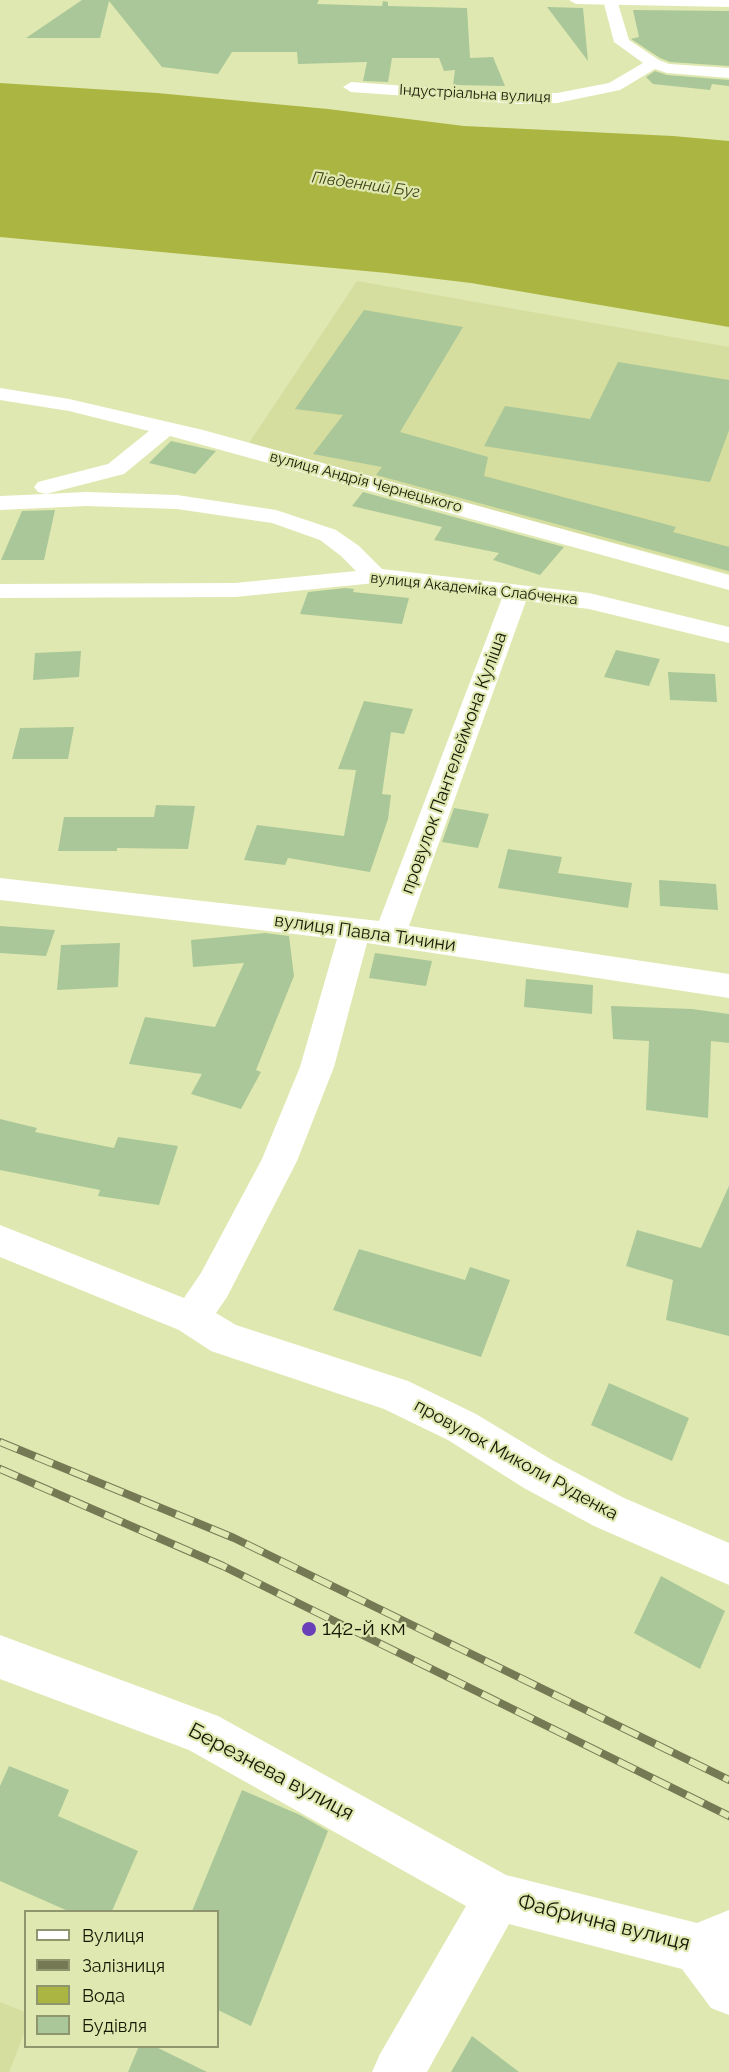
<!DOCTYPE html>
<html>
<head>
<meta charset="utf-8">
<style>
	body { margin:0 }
	#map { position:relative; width:729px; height:2072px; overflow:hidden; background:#e0e8b1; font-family:Raleway,sans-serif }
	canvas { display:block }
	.legend { position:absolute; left:24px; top:1910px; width:195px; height:138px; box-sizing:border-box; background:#e0e8b1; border:2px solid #8f956c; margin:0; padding:8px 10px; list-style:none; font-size:18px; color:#161804 }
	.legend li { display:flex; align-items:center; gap:12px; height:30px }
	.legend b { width:30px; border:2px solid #8f956c }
</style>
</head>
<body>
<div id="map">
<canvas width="729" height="2072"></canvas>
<ul class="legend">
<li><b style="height:8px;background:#fff"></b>Вулиця</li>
<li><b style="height:8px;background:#757a55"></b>Залізниця</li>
<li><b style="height:16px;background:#abb642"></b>Вода</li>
<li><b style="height:16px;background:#a9c798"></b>Будівля</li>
</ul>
</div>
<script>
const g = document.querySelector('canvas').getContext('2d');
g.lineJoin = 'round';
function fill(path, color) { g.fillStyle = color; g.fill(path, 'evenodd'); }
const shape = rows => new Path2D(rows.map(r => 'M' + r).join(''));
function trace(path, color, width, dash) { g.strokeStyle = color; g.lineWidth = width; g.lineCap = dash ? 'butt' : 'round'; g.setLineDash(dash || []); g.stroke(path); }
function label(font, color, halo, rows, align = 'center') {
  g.font = font + ' Raleway,sans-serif'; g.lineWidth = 4.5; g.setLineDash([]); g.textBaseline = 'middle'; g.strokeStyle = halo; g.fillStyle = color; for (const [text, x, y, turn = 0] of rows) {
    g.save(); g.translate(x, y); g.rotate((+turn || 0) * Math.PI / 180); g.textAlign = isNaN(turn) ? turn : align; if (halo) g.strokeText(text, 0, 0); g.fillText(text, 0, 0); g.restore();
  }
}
const built = shape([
	[357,281,729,347,729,573,247,446],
	[0,2002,25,2012,25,2031,9,2072,0,2072]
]);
const water = shape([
	[0,83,157,93,328,109,464,126,673,136,729,141,729,327,471,283,387,273,0,237]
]);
const building = shape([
	[82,0,319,0,317,4,382,6,383,1,388,2,388,6,467,8,470,58,493,57,505,86,453,85,455,70,444,71,439,58,392,58,388,82,363,81,367,62,298,64,297,52,232,52,218,74,162,67,109,1,100,38,26,38],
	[547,7,583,8,588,61],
	[633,10,729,11,729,66,670,62,660,58,631,39,639,37],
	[655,71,667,75,729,80,729,86,712,84,710,90,653,84,646,77],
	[364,310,463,327,400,432,488,457,484,476,676,527,673,532,729,547,729,571,376,475,382,467,313,454,343,415,295,409],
	[618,362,729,380,729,430,710,482,484,446,505,406,590,419],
	[171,441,216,451,195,474,149,463],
	[363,492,564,547,540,575,493,560,499,553,434,540,442,527,352,506],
	[55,510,44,560,1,560,22,511],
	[345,588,354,589,353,592,409,598,402,624,300,614,308,592],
	[616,650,660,659,649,686,604,677],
	[81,651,79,677,33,680,35,653],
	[668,672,715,674,717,702,670,700],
	[364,701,413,709,404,734,391,732,382,794,391,795,388,819,370,872,288,858,285,865,244,860,257,825,344,836,356,770,338,769],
	[74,727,68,759,12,759,20,728],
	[156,805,195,806,188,849,117,848,117,851,58,851,64,817,154,817],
	[454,808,489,814,478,848,442,842],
	[508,849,562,857,558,873,632,883,628,908,498,888],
	[659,880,716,884,718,910,660,906],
	[0,926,55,930,46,956,0,953],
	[265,933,289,936,294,976,256,1070,261,1072,241,1109,191,1094,202,1074,129,1064,145,1017,215,1027,244,963,193,967,191,940],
	[120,943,118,987,57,990,61,945],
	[375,953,432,961,426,986,369,978],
	[526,979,593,985,592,1014,524,1007],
	[611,1006,692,1009,729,1014,729,1043,711,1041,708,1118,646,1110,649,1041,613,1039],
	[0,1119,37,1128,35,1132,114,1148,118,1137,178,1146,159,1205,98,1196,100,1190,0,1170],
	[729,1186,729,1336,666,1320,673,1280,626,1266,637,1230,701,1248],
	[359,1249,465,1280,470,1267,510,1280,481,1357,333,1310],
	[609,1383,689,1418,672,1461,591,1425],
	[661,1576,725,1611,700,1669,634,1633],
	[9,1766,69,1790,58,1816,138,1851,112,1911,68,1911,0,1881,0,1786],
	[242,1790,300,1815,328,1831,251,2026,218,2010,218,1911,192,1911],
	[472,2036,519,2072,451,2072],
	[139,2046,154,2046,207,2072,128,2072]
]);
const minor = shape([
	[603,0,617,0,629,40,659,60,669,64,729,68,729,78,667,73,655,69,620,90,557,103,520,104,351,92,343,87,351,82,520,94,557,93,609,83,643,63,614,42,603,0],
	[0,388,69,399,203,430,729,575,729,590,170,436,124,474,46,494,86,492,177,495,276,510,336,530,359,546,382,569,589,593,729,627,729,643,589,609,526,601,409,926,729,974,729,998,367,943,334,1067,297,1161,227,1297,216,1313,236,1325,408,1381,476,1414,552,1460,624,1498,729,1543,729,1585,594,1526,524,1488,448,1440,384,1409,211,1351,179,1330,0,1257,0,1225,184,1298,201,1273,262,1159,300,1067,337,939,0,900,0,878,379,921,502,598,375,583,235,597,0,598,0,584,235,583,356,571,341,556,320,540,272,523,177,509,86,506,0,510,0,496,46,494,38,492,34,487,38,482,108,464,149,431,69,411,0,400,0,388],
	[0,1635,218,1716,506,1875,697,1923,729,1910,729,2015,711,2008,682,1969,509,1924,427,2072,372,2072,380,2054,466,1906,189,1750,0,1679,0,1635]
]);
const tertiary = shape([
	[569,0,729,0,729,7,576,4,569,0]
]);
const rail = shape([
	[0,1442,234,1538,729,1780],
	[0,1469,223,1566,729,1816]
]);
const markers = [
	[309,1629,8,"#6940b8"]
];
const farStreetnames = [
	["Індустріальна вулиця",475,94,3],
	["вулиця Андрія Чернецького",366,482,15],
	["вулиця Академіка Слабченка",474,589,6]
];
const farWaternames = [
	["Південний Буг",366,185,8]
];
const streetNames = [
	["провулок Пантелеймона Куліша",454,763,-70],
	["вулиця Павла Тичини",365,933,8],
	["провулок Миколи Руденка",516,1460,29]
];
const nearPoinames = [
	["142-й км",322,1629]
];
const nearStreetnames = [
	["Березнева вулиця",271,1772,28],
	["Фабрична вулиця",604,1923,14]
];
fill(built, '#d5dd9f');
fill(water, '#abb642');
fill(building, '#a9c798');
fill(minor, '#fff');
fill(tertiary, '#fff');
trace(rail, '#757a55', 8);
trace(rail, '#e0e8b1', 6, [19]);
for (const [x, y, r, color] of markers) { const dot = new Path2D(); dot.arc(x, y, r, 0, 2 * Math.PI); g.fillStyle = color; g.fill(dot); trace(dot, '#e0e8b1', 2); }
label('15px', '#161804', '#e0e8b1', farStreetnames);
label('italic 16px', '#3d4112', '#e0e8b1', farWaternames);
label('18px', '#161804', '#e0e8b1', streetNames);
label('21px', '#161804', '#e0e8b1', nearPoinames, 'left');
label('21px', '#161804', '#e0e8b1', nearStreetnames);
</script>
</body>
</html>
